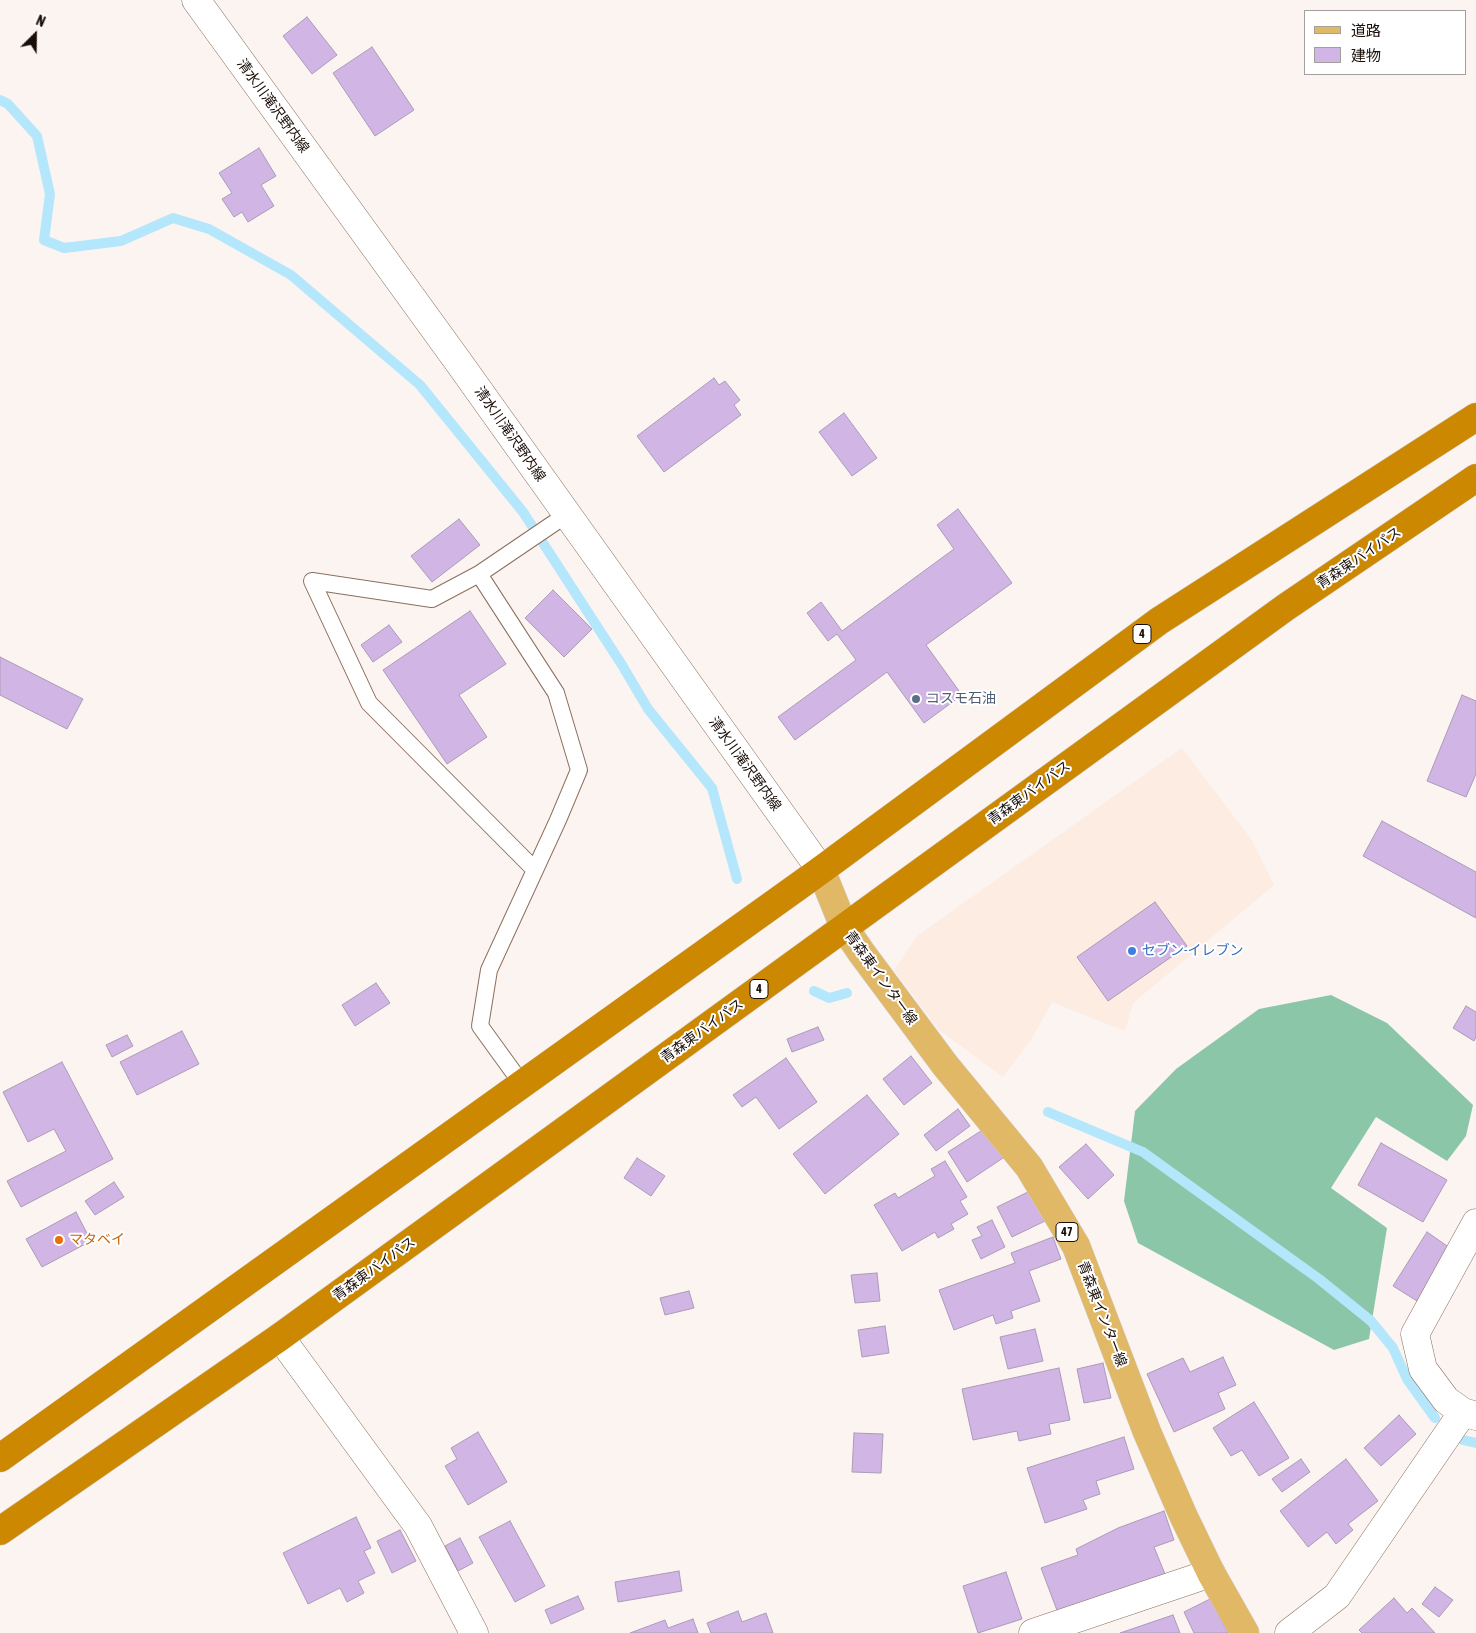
<!DOCTYPE html>
<html>
<head>
<meta charset="utf-8">
<style>
	body { margin:0 }
	#map { position:relative; width:1476px; height:1633px; overflow:hidden; background:#fbf4f1; font-family:"Asap Condensed","Noto Sans JP",sans-serif }
	canvas { display:block }
	.legend { position:absolute; left:1304px; top:10px; width:162px; height:65px; box-sizing:border-box; background:#fff; border:1px solid #a39f9c; margin:0; padding:6px 9px; list-style:none; font-size:15px; color:#190e08 }
	.legend li { display:flex; align-items:center; gap:10px; height:25px }
	.legend b { width:25px; border:1px solid #a39f9c }
	.north { position:absolute; left:10px; top:10px; width:50px; height:50px; -webkit-text-stroke:4px #fff; paint-order:stroke; rotate:23deg; font-size:14px; font-weight:700; line-height:20px; text-align:center; color:#190e08 }
	.north::after { content:''; display:block; margin:auto; width:18px; height:22px; background:#190e08; clip-path:polygon(50% 0,100% 100%,50% 72%,0 100%) }
</style>
</head>
<body>
<div id="map">
<canvas width="1476" height="1633"></canvas>
<ul class="legend">
<li><b style="height:6px;background:#e0b866"></b>道路</li>
<li><b style="height:14px;background:#d1b5e5"></b>建物</li>
</ul>
<div class="north">N</div>
</div>
<script>
const g = document.querySelector('canvas').getContext('2d');
g.lineJoin = 'round';
function fill(path, color) { g.fillStyle = color; g.fill(path, 'evenodd'); }
const shape = rows => new Path2D(rows.map(r => 'M' + r).join(''));
function trace(path, color, width, dash) { g.strokeStyle = color; g.lineWidth = width; g.lineCap = dash ? 'butt' : 'round'; g.setLineDash(dash || []); g.stroke(path); }
function label(font, color, halo, rows, align = 'center') {
  g.font = font + ' "Asap Condensed","Noto Sans JP",sans-serif'; g.lineWidth = 4; g.setLineDash([]); g.textBaseline = 'middle'; g.strokeStyle = halo; g.fillStyle = color; for (const [text, x, y, turn = 0] of rows) {
    g.save(); g.translate(x, y); g.rotate((+turn || 0) * Math.PI / 180); g.textAlign = isNaN(turn) ? turn : align; if (halo) g.strokeText(text, 0, 0); g.fillText(text, 0, 0); g.restore();
  }
}
const built = shape([
	[1182,748,1251,839,1274,885,1133,1003,1125,1031,1052,1002,1032,1038,1003,1077,939,1030,894,970,917,936]
]);
const forest = shape([
	[1331,995,1387,1023,1473,1105,1466,1136,1447,1161,1376,1117,1331,1188,1387,1228,1369,1339,1334,1350,1138,1243,1124,1201,1135,1111,1176,1069,1259,1009]
]);
const stream = shape([
	[0,100,8,104,37,136,50,194,44,240,64,248,121,241,173,218,209,229,291,275,420,385,523,512,622,665,648,709,712,788,737,879],
	[814,991,829,998,847,993],
	[1048,1112,1143,1152,1319,1279,1371,1321,1393,1348,1407,1379,1435,1418],
	[1463,1440,1476,1443]
]);
const building = shape([
	[307,17,337,55,312,74,283,36,307,17],
	[372,47,414,110,375,136,333,73,372,47],
	[259,148,276,176,261,185,274,206,248,222,242,212,234,217,222,199,232,193,219,173,259,148],
	[714,378,719,385,725,381,740,400,734,405,741,415,664,472,637,436,714,378],
	[844,413,877,458,852,476,819,432,844,413],
	[958,509,1012,583,926,645,962,695,924,723,887,672,795,740,778,717,856,660,837,634,828,641,807,613,821,602,842,631,954,549,937,525,958,509],
	[459,519,480,545,432,582,411,556,459,519],
	[553,590,592,629,564,657,525,618,553,590],
	[470,611,506,664,459,695,487,737,447,764,383,670,470,611],
	[389,625,402,642,373,662,361,645,389,625],
	[0,657,83,699,67,729,0,695,0,657],
	[1462,695,1476,701,1476,774,1466,797,1427,781,1462,695],
	[1382,821,1476,872,1476,918,1363,856,1382,821],
	[1155,902,1187,946,1108,1001,1077,957,1155,902],
	[376,983,390,1003,355,1026,342,1005,376,983],
	[1466,1006,1476,1012,1476,1037,1474,1041,1453,1028,1466,1006],
	[818,1027,824,1040,792,1052,787,1039,818,1027],
	[182,1031,199,1064,137,1095,120,1062,182,1031],
	[127,1035,133,1046,112,1057,106,1045,127,1035],
	[911,1056,932,1083,904,1105,883,1079,911,1056],
	[786,1058,817,1102,779,1129,756,1097,742,1107,733,1095,786,1058],
	[62,1062,113,1159,21,1207,7,1181,66,1151,54,1129,28,1142,3,1092,62,1062],
	[867,1095,899,1134,825,1194,793,1154,867,1095],
	[958,1109,970,1126,936,1151,924,1135,958,1109],
	[984,1129,1003,1158,967,1182,948,1152,984,1129],
	[1381,1143,1447,1180,1423,1222,1358,1185,1381,1143],
	[1086,1144,1114,1175,1088,1199,1059,1167,1086,1144],
	[637,1158,665,1176,651,1196,624,1178,637,1158],
	[945,1161,967,1197,960,1201,968,1214,951,1224,954,1229,938,1238,935,1232,902,1251,874,1205,895,1193,898,1198,935,1176,931,1169,945,1161],
	[114,1182,124,1197,95,1215,85,1201,114,1182],
	[1030,1191,1045,1221,1012,1237,997,1207,1030,1191],
	[76,1212,91,1241,42,1267,26,1239,76,1212],
	[992,1220,1005,1247,981,1259,972,1240,982,1236,977,1227,992,1220],
	[1427,1232,1450,1248,1417,1301,1393,1286,1427,1232],
	[1053,1237,1061,1259,1029,1271,1040,1301,1011,1311,1013,1318,996,1324,993,1315,954,1330,939,1290,1015,1263,1011,1253,1053,1237],
	[877,1273,880,1301,855,1303,851,1275,877,1273],
	[689,1291,694,1308,665,1315,660,1298,689,1291],
	[885,1326,889,1353,862,1357,858,1330,885,1326],
	[1035,1329,1043,1361,1008,1369,1000,1337,1035,1329],
	[1223,1357,1236,1385,1218,1393,1225,1409,1174,1432,1147,1374,1183,1358,1190,1372,1223,1357],
	[1103,1363,1111,1398,1084,1403,1077,1369,1103,1363],
	[1059,1368,1070,1420,1049,1424,1051,1434,1019,1441,1017,1431,973,1440,962,1389,1059,1368],
	[1254,1402,1289,1458,1259,1476,1242,1450,1231,1456,1213,1428,1254,1402],
	[1399,1415,1416,1434,1381,1466,1364,1448,1399,1415],
	[478,1432,507,1482,468,1505,445,1466,457,1459,451,1448,478,1432],
	[854,1433,883,1434,881,1473,852,1472,854,1433],
	[1124,1437,1134,1469,1096,1481,1100,1494,1083,1500,1087,1509,1045,1523,1027,1468,1124,1437],
	[1301,1459,1310,1472,1282,1492,1272,1479,1301,1459],
	[1346,1459,1378,1501,1348,1524,1353,1530,1336,1544,1327,1532,1308,1547,1280,1511,1346,1459],
	[1164,1511,1174,1540,1154,1547,1165,1574,1058,1613,1041,1568,1078,1555,1076,1549,1118,1528,1164,1511],
	[356,1517,371,1548,364,1551,375,1573,358,1581,364,1593,347,1602,340,1588,308,1604,283,1553,356,1517],
	[510,1521,545,1586,515,1602,479,1537,510,1521],
	[400,1530,416,1561,392,1573,377,1541,400,1530],
	[460,1538,473,1563,458,1571,445,1546,460,1538],
	[679,1571,682,1591,618,1602,615,1582,679,1571],
	[1006,1572,1022,1619,978,1633,963,1586,1006,1572],
	[1435,1587,1453,1600,1439,1617,1422,1604,1435,1587],
	[578,1596,584,1609,551,1624,545,1610,578,1596],
	[1394,1598,1407,1613,1412,1608,1435,1633,1362,1633,1359,1630,1394,1598],
	[1210,1599,1228,1633,1194,1633,1184,1612,1210,1599],
	[738,1611,742,1622,766,1613,773,1633,711,1633,707,1623,738,1611],
	[1173,1615,1180,1633,1120,1633,1173,1615],
	[693,1619,698,1633,630,1633,665,1620,668,1628,693,1619]
]);
const lane = shape([
	[479,574,432,599,312,581,369,703,534,869],
	[522,1084,480,1026,489,970,558,820,579,770,556,693,479,574,566,515]
]);
const street = shape([
	[1476,1223,1415,1334,1423,1369,1446,1400,1463,1412,1476,1416],
	[280,1337,418,1526,474,1633],
	[1033,1633,1211,1573],
	[1289,1633,1337,1596,1463,1412]
]);
const secondary = shape([
	[196,0,457,360,821,870]
]);
const primary = shape([
	[821,870,844,927,861,952,945,1065,1029,1167,1076,1246,1147,1432,1183,1515,1211,1573,1245,1633]
]);
const highway = shape([
	[0,1458,821,870,1159,621,1476,417],
	[0,1531,280,1337,1286,607,1476,478]
]);
const markers = [
	[916,699,5,"#5c6f8a"],
	[1132,951,5,"#3f7fe0"],
	[59,1240,5,"#e8710a"]
];
const shields = [
	[1142,634,18],
	[759,989,18],
	[1067,1232,22]
];
const shieldNames = [
	["4",1142,634],
	["4",759,989],
	["47",1067,1232]
];
const streetNames = [
	["清水川滝沢野内線",273,106,54],
	["清水川滝沢野内線",510,434,55],
	["青森東バイパス",1359,558,-34],
	["清水川滝沢野内線",745,764,54],
	["青森東バイパス",1029,793,-36],
	["青森東インター線",881,978,54],
	["青森東バイパス",702,1031,-36],
	["青森東バイパス",374,1269,-36],
	["青森東インター線",1102,1314,69]
];
const serviceNames = [
	["コスモ石油",926,699]
];
const shopNames = [
	["セブン-イレブン",1142,951]
];
const foodNames = [
	["マタベイ",69,1240]
];
fill(built, '#fcece2');
fill(forest, '#8cc6a9');
trace(stream, '#b4e7fb', 10);
fill(building, '#d1b5e5');
trace(building, '#ab9bb7', 1);
trace(lane, '#8c6f5e', 18);
trace(street, '#8c6f5e', 29);
trace(secondary, '#8c6f5e', 29);
trace(primary, '#d1cfce', 29);
trace(highway, '#d1cfce', 29);
trace(lane, '#fff', 16);
trace(street, '#fff', 28);
trace(secondary, '#fff', 28);
trace(primary, '#e0b866', 28);
trace(highway, '#c80', 28);
for (const [x, y, r, color] of markers) { const dot = new Path2D(); dot.arc(x, y, r, 0, 2 * Math.PI); g.fillStyle = color; g.fill(dot); trace(dot, '#fff', 2); }
for (const [x, y, w] of shields) { const box = new Path2D(); box.roundRect(x - w / 2, y - 9.5, w, 19, 4); g.fillStyle = '#fff'; g.fill(box); trace(box, '#190e08', 1); }
label('bold 12px', '#190e08', null, shieldNames);
label('14px', '#190e08', '#fff', streetNames);
label('14px', '#4e5e75', '#fff', serviceNames, 'left');
label('14px', '#366cbe', '#fff', shopNames, 'left');
label('14px', '#c56008', '#fff', foodNames, 'left');
</script>
</body>
</html>
